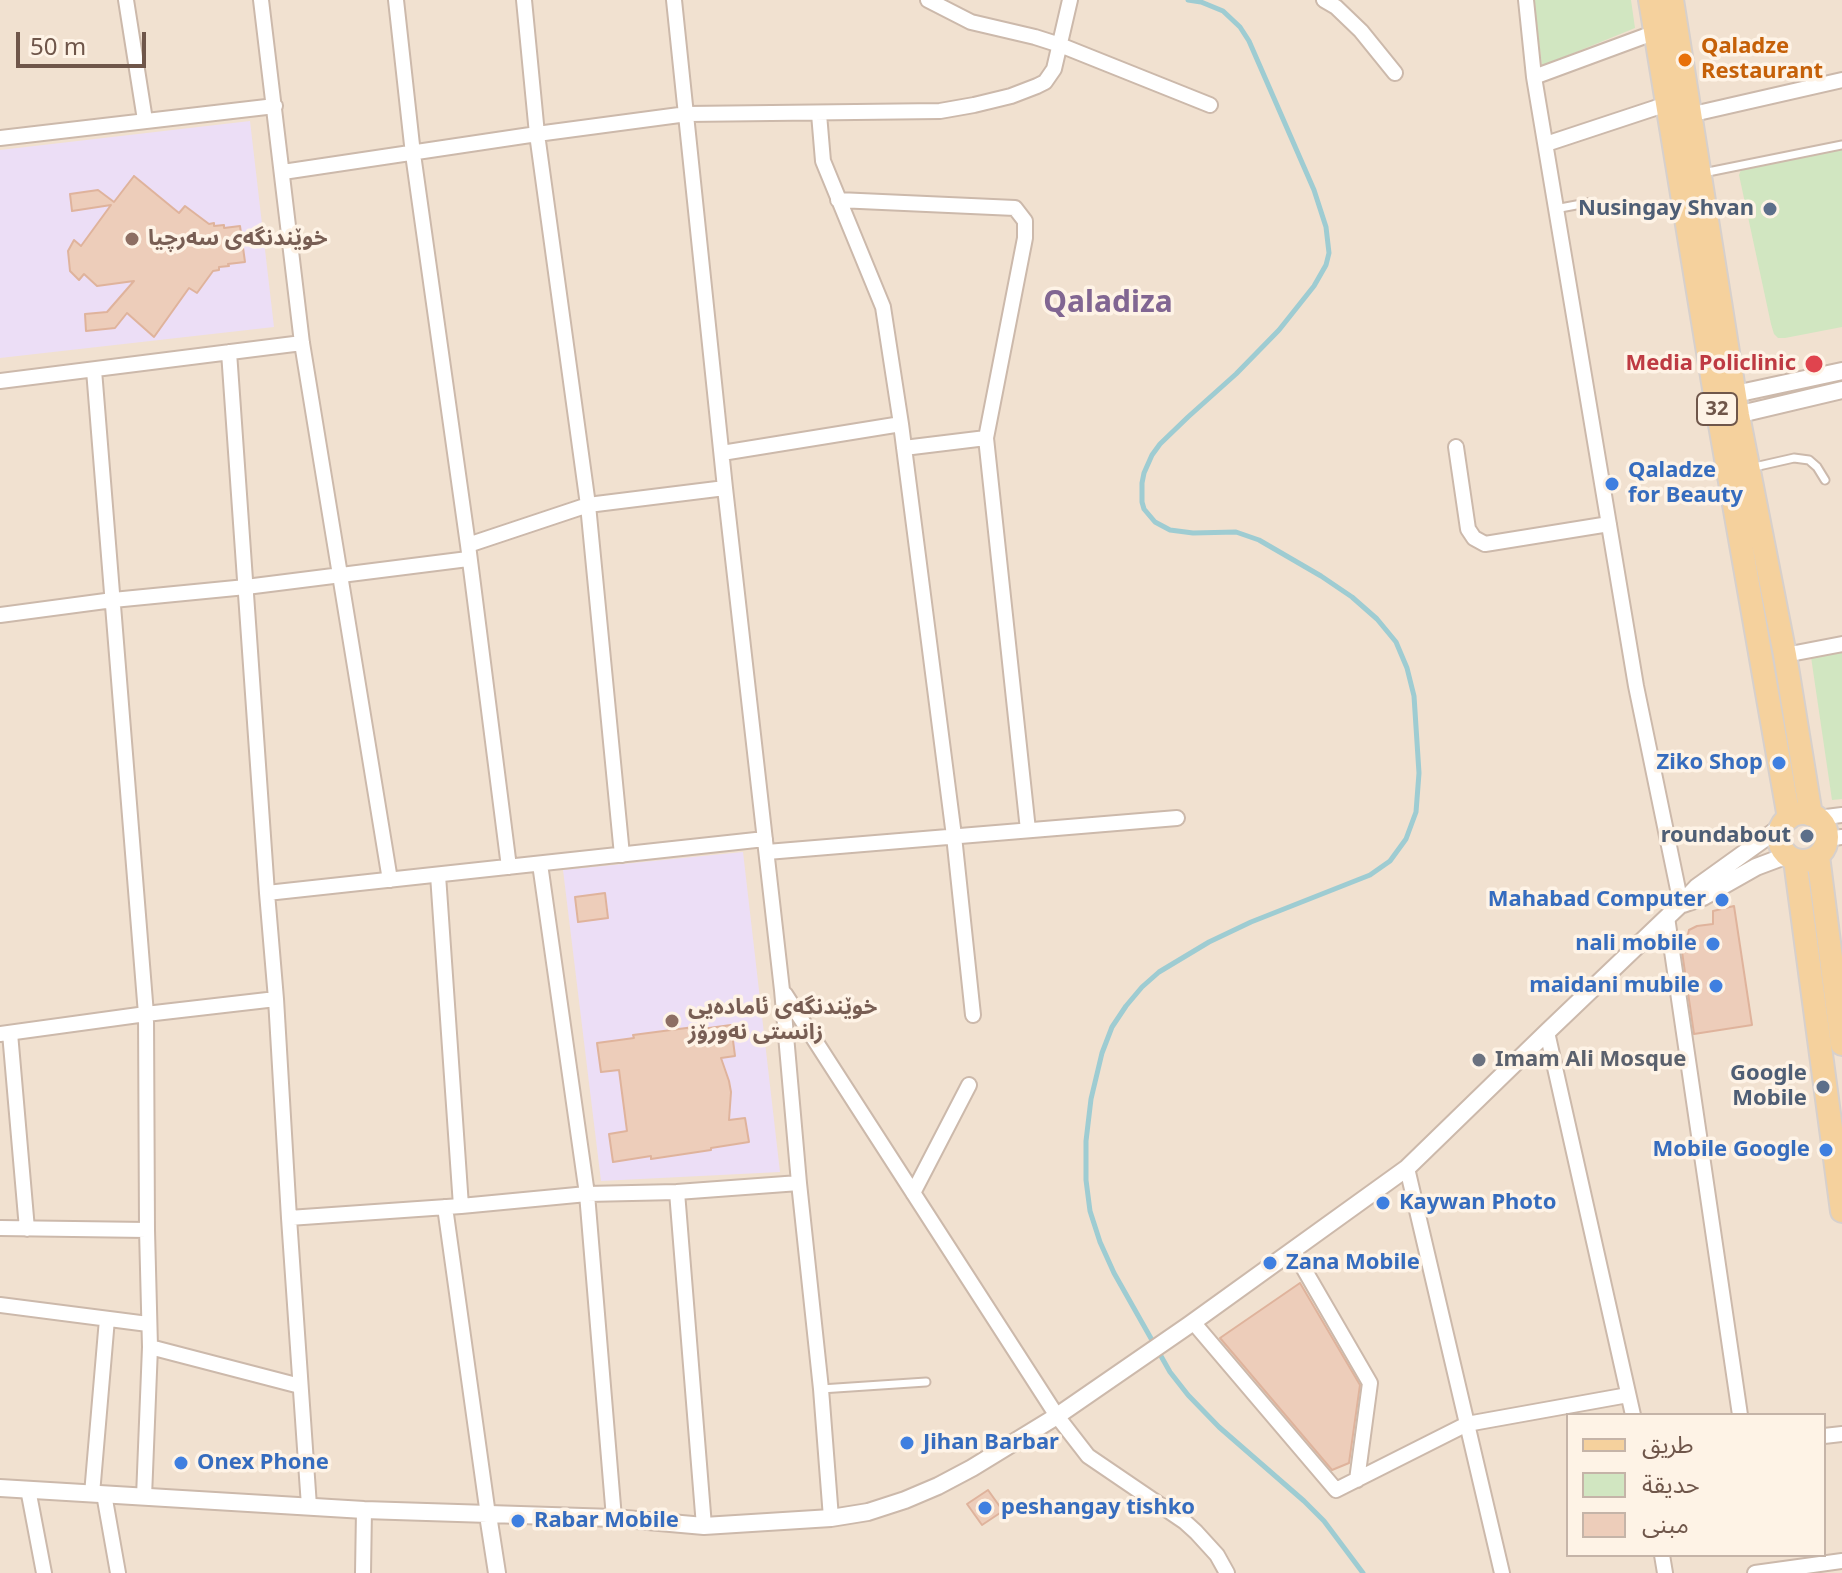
<!DOCTYPE html>
<html>
<head>
<meta charset="utf-8">
<style>
	body { margin:0 }
	#map { position:relative; width:1842px; height:1573px; overflow:hidden; background:#faefe1; font-family:"Noto Sans","Noto Sans Arabic",sans-serif }
	canvas { display:block }
	.legend { position:absolute; left:1566px; top:1413px; width:260px; height:144px; box-sizing:border-box; background:#fef3e6; border:2px solid #c5b4a8; margin:0; padding:10px 14px; list-style:none; font-size:24px; color:#6f564a }
	.legend li { display:flex; align-items:center; gap:16px; height:40px }
	.legend b { width:40px; border:2px solid #c5b4a8 }
	.scale { position:absolute; left:16px; top:32px; width:130px; height:36px; box-sizing:border-box; border:4px solid #6f564a; border-top:0; padding-left:10px; font-size:24px; line-height:28px; white-space:nowrap; color:#6f564a; -webkit-text-stroke:6px #fef3e6; paint-order:stroke }
</style>
</head>
<body>
<div id="map">
<canvas width="1842" height="1573"></canvas>
<ul class="legend">
<li><b style="height:10px;background:#f5d19d"></b>طريق</li>
<li><b style="height:22px;background:#d1e6c1"></b>حديقة</li>
<li><b style="height:22px;background:#edcdba"></b>مبنى</li>
</ul>
<div class="scale">50 m</div>
</div>
<script>
const g = document.querySelector('canvas').getContext('2d');
g.lineJoin = 'round';
function fill(path, color) { g.fillStyle = color; g.fill(path, 'evenodd'); }
const shape = rows => new Path2D(rows.map(r => 'M' + r).join(''));
function trace(path, color, width, dash) { g.strokeStyle = color; g.lineWidth = width; g.lineCap = dash ? 'butt' : 'round'; g.setLineDash(dash || []); g.stroke(path); }
function label(font, color, halo, rows, align = 'center') {
  g.font = font + ' "Noto Sans","Noto Sans Arabic",sans-serif'; g.lineWidth = 7; g.setLineDash([]); g.textBaseline = 'middle'; g.strokeStyle = halo; g.fillStyle = color; for (const [text, x, y, turn = 0] of rows) {
    g.save(); g.translate(x, y); g.rotate((+turn || 0) * Math.PI / 180); g.textAlign = isNaN(turn) ? turn : align; if (halo) g.strokeText(text, 0, 0); g.fillText(text, 0, 0); g.restore();
  }
}
const residential = shape([
	[0,0,1842,0,1842,1573,0,1573],
	[1568,1415,1824,1415,1824,1555,1568,1555]
]);
const education = shape([
	[250,121,274,327,0,358,0,150],
	[743,852,780,1172,601,1181,563,870]
]);
const green = shape([
	[1534,0,1631,0,1635,28,1542,66],
	[1836,149,1842,149,1842,327,1785,338,1778,338,1774,334,1771,324,1739,175,1741,170,1746,167],
	[1842,652,1842,799,1832,800,1811,657]
]);
const stream = shape([
	[1188,0,1201,2,1223,11,1240,27,1249,41,1314,190,1326,227,1329,253,1326,265,1314,286,1279,330,1236,374,1188,417,1160,444,1152,455,1144,473,1142,483,1142,502,1144,509,1155,522,1170,530,1193,533,1236,532,1259,540,1321,576,1352,597,1377,619,1396,642,1407,668,1414,696,1419,773,1416,812,1406,839,1390,861,1370,875,1251,922,1209,942,1159,972,1142,987,1126,1006,1112,1027,1102,1053,1091,1099,1086,1141,1086,1180,1090,1211,1100,1242,1114,1273,1170,1372,1188,1395,1219,1427,1304,1501,1324,1521,1363,1573]
]);
const building = shape([
	[134,176,179,213,185,206,209,224,214,223,214,226,224,225,224,228,240,226,245,262,228,264,229,266,219,267,219,270,213,271,197,293,189,288,154,337,127,313,115,328,86,331,85,314,107,312,134,281,97,286,84,274,79,280,70,271,68,251,74,240,81,246,111,205,72,211,70,194,98,190,114,202,134,176],
	[605,893,608,918,578,922,575,897,605,893],
	[1734,906,1752,1025,1694,1034,1681,945,1686,943,1689,930,1697,926,1713,924,1713,911,1734,906],
	[731,1025,735,1056,721,1058,729,1081,731,1092,729,1120,745,1118,749,1142,711,1148,711,1150,651,1159,651,1156,613,1162,609,1134,627,1131,619,1070,601,1072,597,1043,634,1038,633,1035,694,1027,694,1030,731,1025],
	[1300,1283,1360,1385,1349,1463,1332,1470,1220,1338,1300,1283],
	[988,1490,1003,1511,982,1525,967,1504,988,1490]
]);
const service = shape([
	[1703,173,1842,145],
	[1555,209,1592,202],
	[1750,468,1794,458,1809,460,1817,467,1825,480],
	[821,1389,926,1382]
]);
const minor = shape([
	[126,0,145,120],
	[261,0,302,343,390,880],
	[396,0,413,154,468,545,509,867],
	[524,0,537,134,588,505,622,855],
	[674,0,725,488,782,990,799,1183,821,1389,831,1518],
	[928,0,971,22,1035,37,1060,45,1210,105],
	[1324,0,1336,7,1361,31,1395,73],
	[1526,0,1534,77,1636,686,1681,904],
	[1534,77,1656,32],
	[819,114,823,161,883,307,901,424,954,836,973,1015],
	[1689,115,1842,80],
	[0,138,275,106],
	[1546,144,1667,104],
	[283,172,537,134,687,114,940,111,974,105,1011,96,1037,86,1045,82,1054,69,1070,0],
	[838,200,1015,208,1025,221,1025,238,986,438,1028,830],
	[229,352,267,893,276,999,289,1218,309,1506],
	[94,370,146,1014,147,1230,150,1347,144,1497],
	[0,381,302,343],
	[1456,447,1468,529,1474,538,1485,544,1609,524],
	[904,448,986,438],
	[722,453,901,424],
	[468,545,588,505,725,488],
	[0,615,113,600,246,587,468,559],
	[1785,655,1842,644],
	[1818,818,1842,815],
	[1827,839,1842,837],
	[767,852,1177,818],
	[540,864,587,1194,614,1518],
	[438,875,461,1206],
	[267,893,765,839],
	[1667,917,1740,1415],
	[785,994,1057,1416,1088,1456,1185,1522,1196,1532,1217,1555,1227,1573],
	[1547,1032,1633,1415],
	[10,1033,27,1229],
	[0,1034,146,1014,276,999],
	[1407,1168,1502,1573],
	[677,1192,704,1526],
	[913,1193,969,1085],
	[445,1207,488,1515],
	[289,1218,461,1206,587,1194,677,1192,799,1183],
	[0,1228,147,1230],
	[1293,1250,1370,1383,1357,1480],
	[0,1305,148,1324],
	[1193,1322,1336,1490,1467,1424,1628,1395],
	[150,1347,300,1386],
	[1824,1436,1842,1434],
	[28,1489,44,1573],
	[92,1494,107,1319],
	[104,1494,118,1573],
	[1662,1555,1665,1573],
	[363,1573,364,1510],
	[1755,1573,1842,1561]
]);
const tertiary = shape([
	[1726,396,1842,371],
	[1728,417,1842,390],
	[1683,904,1703,897,1756,867,1788,855],
	[0,1488,364,1510,614,1518,704,1526,831,1518,868,1512,905,1500,938,1486,972,1468,1057,1416,1189,1325,1407,1168,1547,1032,1681,904,1697,887,1782,826],
	[488,1515,497,1573]
]);
const primary = shape([
	[1650,0,1719,419,1789,818],
	[1672,0,1738,415,1785,655,1811,815],
	'1779 837a24 24 0 1 1 48 0a24 24 0 1 1-48 0Z',
	[1818,856,1842,1044],
	[1795,860,1842,1211]
]);
const markers = [
	[1685,60,8,"#e8710a"],
	[1770,209,8,"#5c6f8a"],
	[132,239,8,"#8d6e63"],
	[1814,364,10,"#e0444e"],
	[1612,484,8,"#3f7fe0"],
	[1779,763,8,"#3f7fe0"],
	[1807,836,8,"#5c6f8a"],
	[1722,900,8,"#3f7fe0"],
	[1713,944,8,"#3f7fe0"],
	[1716,986,8,"#3f7fe0"],
	[672,1021,8,"#8d6e63"],
	[1479,1060,8,"#6b7280"],
	[1823,1087,8,"#5c6f8a"],
	[1826,1150,8,"#3f7fe0"],
	[1383,1203,8,"#3f7fe0"],
	[1270,1263,8,"#3f7fe0"],
	[907,1443,8,"#3f7fe0"],
	[181,1463,8,"#3f7fe0"],
	[985,1508,8,"#3f7fe0"],
	[518,1521,8,"#3f7fe0"]
];
const shields = [
	[1717,409,40]
];
const shieldNames = [
	["32",1717,409]
];
const foodNames = [
	["Qaladze",1701,47],
	["Restaurant",1701,72]
];
const serviceNames = [
	["Nusingay Shvan",1754,209],
	["roundabout",1791,836],
	["Google",1807,1074],
	["Mobile",1807,1099]
];
const educationNames = [
	["خوێندنگەی سەرچیا",148,239],
	["خوێندنگەی ئامادەیی",688,1008],
	["زانستی نەورۆز",688,1033]
];
const healthNames = [
	["Media Policlinic",1796,364]
];
const shopNames = [
	["Qaladze",1628,471],
	["for Beauty",1628,496],
	["Ziko Shop",1763,763,"right"],
	["Mahabad Computer",1706,900,"right"],
	["nali mobile",1697,944,"right"],
	["maidani mubile",1700,986,"right"],
	["Mobile Google",1810,1150,"right"],
	["Kaywan Photo",1399,1203],
	["Zana Mobile",1286,1263],
	["Jihan Barbar",923,1443],
	["Onex Phone",197,1463],
	["peshangay tishko",1001,1508],
	["Rabar Mobile",534,1521]
];
const worshipNames = [
	["Imam Ali Mosque",1495,1060]
];
const districtNames = [
	["Qaladiza",1108,303]
];
fill(residential, '#f1e1d0');
fill(education, '#ecdef6');
fill(green, '#d1e6c1');
trace(stream, '#9eccd2', 5);
fill(building, '#edcdba');
trace(building, '#dfb39c', 2);
trace(service, '#ccb9ab', 11);
trace(minor, '#ccb9ab', 18);
trace(tertiary, '#ccb9ab', 20);
trace(primary, '#d7d0cc', 26);
trace(service, '#fff', 7);
trace(minor, '#fff', 14);
trace(tertiary, '#fff', 16);
trace(primary, '#f5d19d', 22);
for (const [x, y, r, color] of markers) { const dot = new Path2D(); dot.arc(x, y, r, 0, 2 * Math.PI); g.fillStyle = color; g.fill(dot); trace(dot, '#fef3e6', 3); }
for (const [x, y, w] of shields) { const box = new Path2D(); box.roundRect(x - w / 2, y - 16, w, 32, 6); g.fillStyle = '#fef3e6'; g.fill(box); trace(box, '#6f564a', 2); }
label('bold 20px', '#6f564a', null, shieldNames);
label('bold 22px', '#c56008', '#fef3e6', foodNames, 'left');
label('bold 22px', '#4e5e75', '#fef3e6', serviceNames, 'right');
label('bold 22px', '#785e54', '#fef3e6', educationNames, 'left');
label('bold 22px', '#be3a42', '#fef3e6', healthNames, 'right');
label('bold 22px', '#366cbe', '#fef3e6', shopNames, 'left');
label('bold 22px', '#5b616d', '#fef3e6', worshipNames, 'left');
label('bold 30px', '#816692', '#fef3e6', districtNames);
</script>
</body>
</html>
